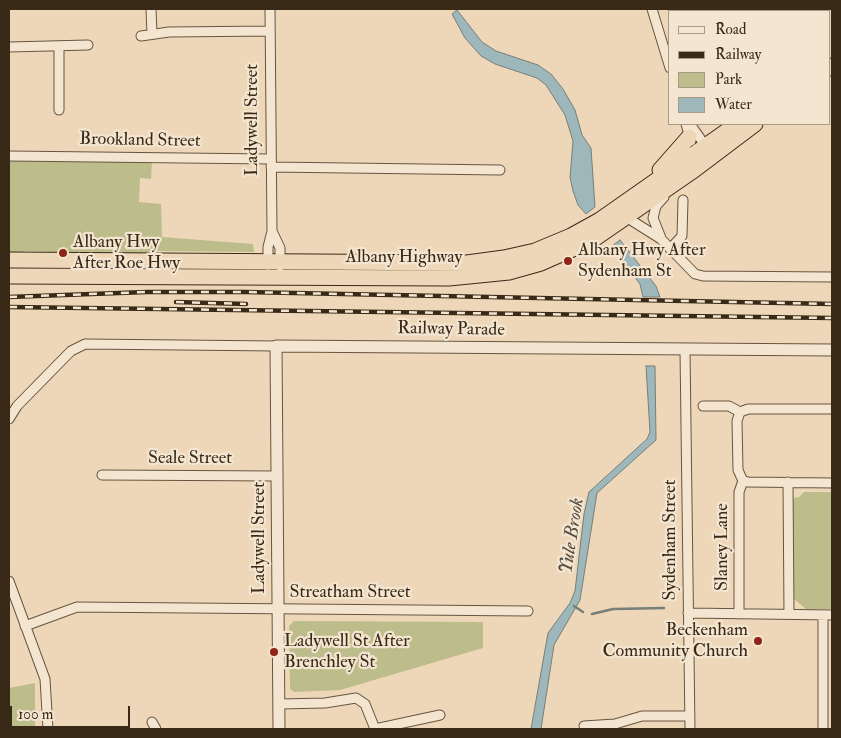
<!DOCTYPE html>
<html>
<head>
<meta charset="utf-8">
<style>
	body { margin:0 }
	#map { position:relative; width:841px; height:738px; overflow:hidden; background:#eed7b8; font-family:"IM FELL Double Pica",serif }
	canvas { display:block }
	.frame { position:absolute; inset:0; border:10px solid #392a18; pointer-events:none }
	.legend { position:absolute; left:668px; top:10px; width:162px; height:115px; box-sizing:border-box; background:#f4e5d1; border:1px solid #a99a87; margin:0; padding:6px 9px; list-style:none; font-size:15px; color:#392a18 }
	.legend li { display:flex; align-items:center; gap:10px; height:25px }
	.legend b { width:25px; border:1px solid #a99a87 }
	.scale { position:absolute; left:10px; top:706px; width:120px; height:22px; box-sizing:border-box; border:2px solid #392a18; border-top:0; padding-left:6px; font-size:15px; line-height:18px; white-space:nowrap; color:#392a18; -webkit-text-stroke:4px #f4e5d1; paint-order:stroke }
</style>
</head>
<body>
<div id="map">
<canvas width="841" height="738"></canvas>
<div class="frame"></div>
<ul class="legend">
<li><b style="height:6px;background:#f4e5d1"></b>Road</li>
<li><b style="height:6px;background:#392a18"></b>Railway</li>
<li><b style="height:14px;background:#bdbd8c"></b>Park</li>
<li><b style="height:14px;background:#9eb7ba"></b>Water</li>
</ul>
<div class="scale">100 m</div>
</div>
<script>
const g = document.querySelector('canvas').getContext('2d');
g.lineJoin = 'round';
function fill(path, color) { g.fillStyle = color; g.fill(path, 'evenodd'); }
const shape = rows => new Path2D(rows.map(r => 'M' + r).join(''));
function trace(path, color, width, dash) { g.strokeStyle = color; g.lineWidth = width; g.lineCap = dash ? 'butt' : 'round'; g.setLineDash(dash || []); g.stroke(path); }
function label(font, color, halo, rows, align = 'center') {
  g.font = font + ' "IM FELL Double Pica",serif'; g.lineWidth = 4.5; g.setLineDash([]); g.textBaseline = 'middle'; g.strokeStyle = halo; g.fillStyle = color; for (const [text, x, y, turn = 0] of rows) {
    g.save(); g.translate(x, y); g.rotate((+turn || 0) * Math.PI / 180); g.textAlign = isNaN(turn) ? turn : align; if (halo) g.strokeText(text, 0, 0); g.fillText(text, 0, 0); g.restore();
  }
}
const green = shape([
	[9,161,152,161,151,179,140,178,139,202,161,204,162,237,253,244,254,252,154,251,128,255,26,251,9,255],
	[804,492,832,492,832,609,806,609,794,599,793,498,799,497],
	[294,621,483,622,483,648,340,690,294,692,290,689,289,626],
	[35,683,35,729,9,729,9,688]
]);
const water = shape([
	[457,10,482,42,496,51,538,65,551,74,563,89,575,110,582,135,591,148,595,207,586,214,578,205,573,191,570,177,573,141,565,115,546,85,537,78,495,64,481,56,465,38,452,14,457,10],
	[620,240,656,286,660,297,643,297,640,284,612,246,620,240],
	[646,366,655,366,656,440,597,493,580,600,554,645,541,729,531,729,548,633,570,603,575,591,584,514,589,492,647,439,650,432,646,366]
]);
const stream = shape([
	[574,606,583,612],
	[592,614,613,609,664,608]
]);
const minor = shape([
	[151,9,152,34],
	[652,9,670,68],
	[141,36,169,32,270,31],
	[59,46,59,110],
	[9,47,88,45],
	[686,124,691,141],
	[690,124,707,148],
	[9,156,270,159],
	[271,167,500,170],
	[626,217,661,239,695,274,703,276,832,277],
	[272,231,280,248,280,266],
	[661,238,653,218,656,206,664,197],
	[670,249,682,236,683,200],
	[268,265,268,247,272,231,270,9],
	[685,350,690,729],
	[703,406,729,406,740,412],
	[832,409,748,409,740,412,737,421,738,470,743,481,748,482,832,483],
	[9,419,17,406,71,351,85,344,276,346],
	[102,475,277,476],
	[788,482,789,614],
	[9,581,45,679,48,729],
	[688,613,832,615],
	[739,614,739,492,743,481],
	[25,626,77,607,528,611],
	[280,704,325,703,356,698,365,704,375,729],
	[152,722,156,729],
	[584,726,615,724,642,716,690,716],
	[375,729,440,715],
	[823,729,823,615]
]);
const tertiary = shape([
	[279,729,276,346,832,350]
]);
const trunk = shape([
	[830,68,832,66],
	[660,170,689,137],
	[9,260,467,263,504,258,535,251,571,236,600,220,737,124],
	[9,276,449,278,509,272,541,263,591,241,694,170,755,124]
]);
const rail = shape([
	[9,297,147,292,245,292,832,304],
	[176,302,246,304],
	[9,307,832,318]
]);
const markers = [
	[63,253,5,"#8f2418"],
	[568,261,5,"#8f2418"],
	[758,641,5,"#8f2418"],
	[274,652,5,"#8f2418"]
];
const streetNames = [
	["Ladywell Street",253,120,-90],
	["Brookland Street",140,141,1],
	["Albany Highway",404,258],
	["Railway Parade",451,330,1],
	["Seale Street",190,459],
	["Ladywell Street",260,538,-90],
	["Sydenham Street",671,540,-90],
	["Slaney Lane",723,547,-90],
	["Streatham Street",350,593]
];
const poiNames = [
	["Albany Hwy",73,243],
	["After Roe Hwy",73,264],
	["Albany Hwy After",578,251],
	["Sydenham St",578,272],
	["Beckenham",748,631,"right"],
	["Community Church",748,652,"right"],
	["Ladywell St After",284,642],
	["Brenchley St",284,663]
];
const waterNames = [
	["Yule Brook",573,536,-81]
];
fill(green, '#bdbd8c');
fill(water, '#9eb7ba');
trace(water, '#767f79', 1);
trace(stream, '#767f79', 2.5);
trace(minor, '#665540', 11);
trace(tertiary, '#665540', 13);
trace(trunk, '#392a18', 17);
trace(minor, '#f4e5d1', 9);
trace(tertiary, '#f4e5d1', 11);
trace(trunk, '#eed7b8', 15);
trace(rail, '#392a18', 4.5);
trace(rail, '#f4e5d1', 2.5, [8]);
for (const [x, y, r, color] of markers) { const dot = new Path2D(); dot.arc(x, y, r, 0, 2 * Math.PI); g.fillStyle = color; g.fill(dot); trace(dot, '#f4e5d1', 2); }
label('18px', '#392a18', '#f4e5d1', streetNames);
label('18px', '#392a18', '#f4e5d1', poiNames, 'left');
label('italic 19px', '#524d40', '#f4e5d1', waterNames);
</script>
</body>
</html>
